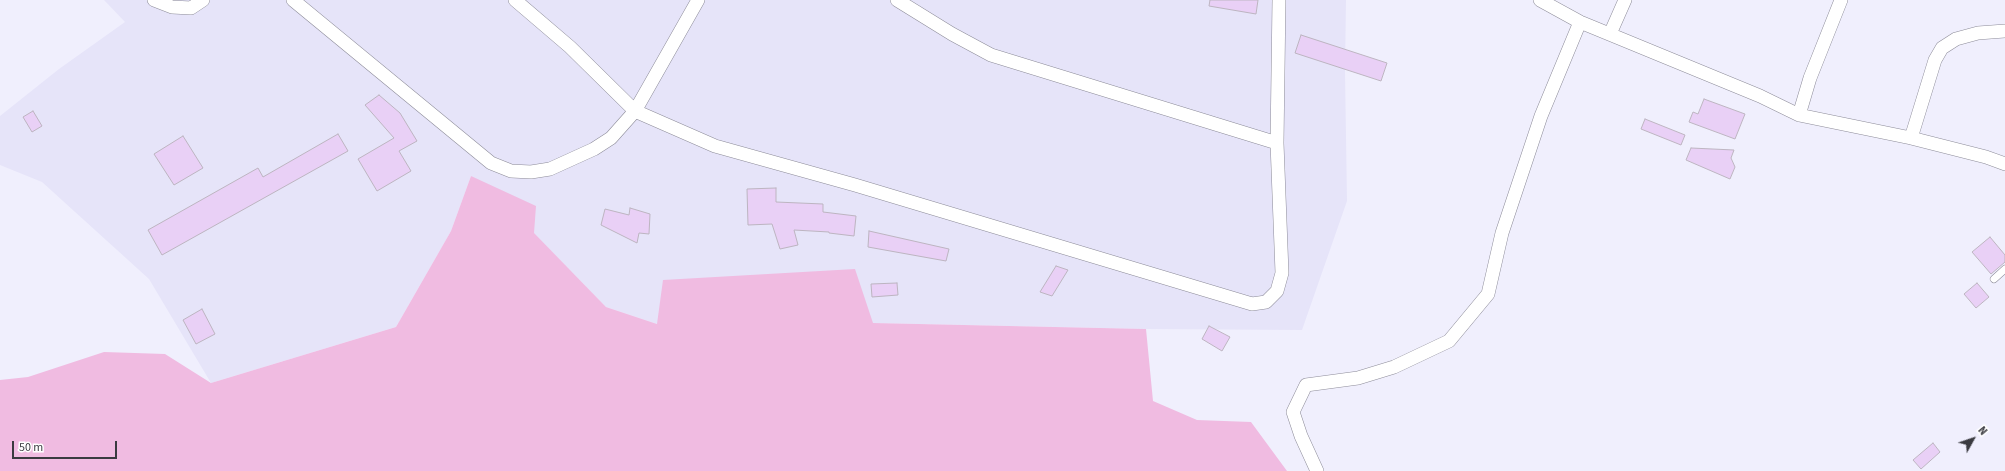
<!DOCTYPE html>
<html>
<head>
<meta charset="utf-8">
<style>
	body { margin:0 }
	#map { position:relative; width:2005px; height:471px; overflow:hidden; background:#f0effd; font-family:"Source Sans 3",sans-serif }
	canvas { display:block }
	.north { position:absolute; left:1953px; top:419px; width:40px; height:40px; -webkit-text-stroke:3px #fff; paint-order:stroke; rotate:50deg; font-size:11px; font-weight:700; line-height:16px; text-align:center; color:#3a3a40 }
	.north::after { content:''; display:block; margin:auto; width:14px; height:18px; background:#3a3a40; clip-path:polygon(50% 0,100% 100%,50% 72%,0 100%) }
	.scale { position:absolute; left:12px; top:441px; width:105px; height:18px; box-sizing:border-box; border:2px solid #3a3a40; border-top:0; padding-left:5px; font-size:12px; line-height:14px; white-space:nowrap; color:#3a3a40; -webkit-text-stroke:3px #fff; paint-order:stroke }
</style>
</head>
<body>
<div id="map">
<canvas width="2005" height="471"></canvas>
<div class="north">N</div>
<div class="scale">50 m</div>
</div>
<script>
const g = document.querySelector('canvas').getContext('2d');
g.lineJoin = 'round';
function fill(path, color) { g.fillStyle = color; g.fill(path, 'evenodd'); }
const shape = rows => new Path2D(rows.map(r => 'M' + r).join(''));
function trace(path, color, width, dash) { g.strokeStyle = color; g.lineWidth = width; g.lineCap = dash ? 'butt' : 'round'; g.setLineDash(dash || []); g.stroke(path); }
const built = shape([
	[104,0,1346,0,1345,72,1347,201,1302,330,1146,329,872,323,657,324,606,307,533,233,471,176,451,231,396,327,211,383,149,279,42,182,0,165,0,116,59,69,125,22]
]);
const green = shape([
	[471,176,536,206,534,233,606,307,657,324,663,280,855,269,873,323,1146,329,1153,401,1197,420,1251,422,1287,471,0,471,0,380,28,377,104,352,165,354,211,383,396,327,451,231]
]);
const building = shape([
	[1210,0,1258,0,1256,14,1209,6,1210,0],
	[1301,35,1387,63,1381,81,1295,53,1301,35],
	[379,95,400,113,417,141,399,151,411,171,377,191,358,159,394,138,365,105,379,95],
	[1704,99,1745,114,1735,139,1689,122,1693,112,1698,114,1704,99],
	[33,111,42,126,32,132,23,117,33,111],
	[1645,119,1685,135,1681,145,1641,129,1645,119],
	[338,134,348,151,162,255,148,230,258,168,263,177,338,134],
	[183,136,203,168,174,185,154,154,183,136],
	[1691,148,1734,150,1731,158,1735,167,1730,179,1686,160,1691,148],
	[776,188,776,202,823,204,823,212,856,216,854,236,829,233,829,232,794,230,798,245,780,249,772,224,748,225,747,189,776,188],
	[630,208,650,214,649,234,639,233,637,243,601,225,605,209,629,215,630,208],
	[869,231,949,249,946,261,868,247,869,231],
	[1990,237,2005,255,2005,262,1991,274,1972,252,1990,237],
	[1056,266,1068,270,1052,296,1040,292,1056,266],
	[897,283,898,295,872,297,871,284,897,283],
	[1977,283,1989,297,1976,308,1964,294,1977,283],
	[202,309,215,334,196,344,183,320,202,309],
	[1209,326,1230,337,1222,351,1202,339,1209,326],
	[1933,443,1940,452,1921,469,1913,460,1933,443]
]);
const service = shape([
	[1994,279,2005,269]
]);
const minor = shape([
	[154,0,172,7,191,8,203,0],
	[293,0,491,163,511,171,531,172,550,169,594,149,611,138,635,111,698,0],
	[515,0,570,47,635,111,715,146,855,185,1252,304,1266,302,1277,291,1282,273,1277,143,1279,0],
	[897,0,952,34,991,55,1277,143],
	[1540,0,1580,22,1760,96,1799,115,1911,138,1986,157,2005,164],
	[1610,34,1625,0],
	[1799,115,1810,78,1841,0],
	[1911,138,1935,60,1942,48,1956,39,1978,33,2005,31],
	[1317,471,1301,436,1293,412,1306,385,1358,378,1394,367,1449,341,1488,294,1502,233,1541,116,1580,22]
]);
fill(built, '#e6e4f9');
fill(green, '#f0bbe1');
fill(building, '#e9d0f6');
trace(building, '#bdb5c1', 1);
trace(service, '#8d8c99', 8);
trace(minor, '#8d8c99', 14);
trace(service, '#fff', 7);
trace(minor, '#fff', 13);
</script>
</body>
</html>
